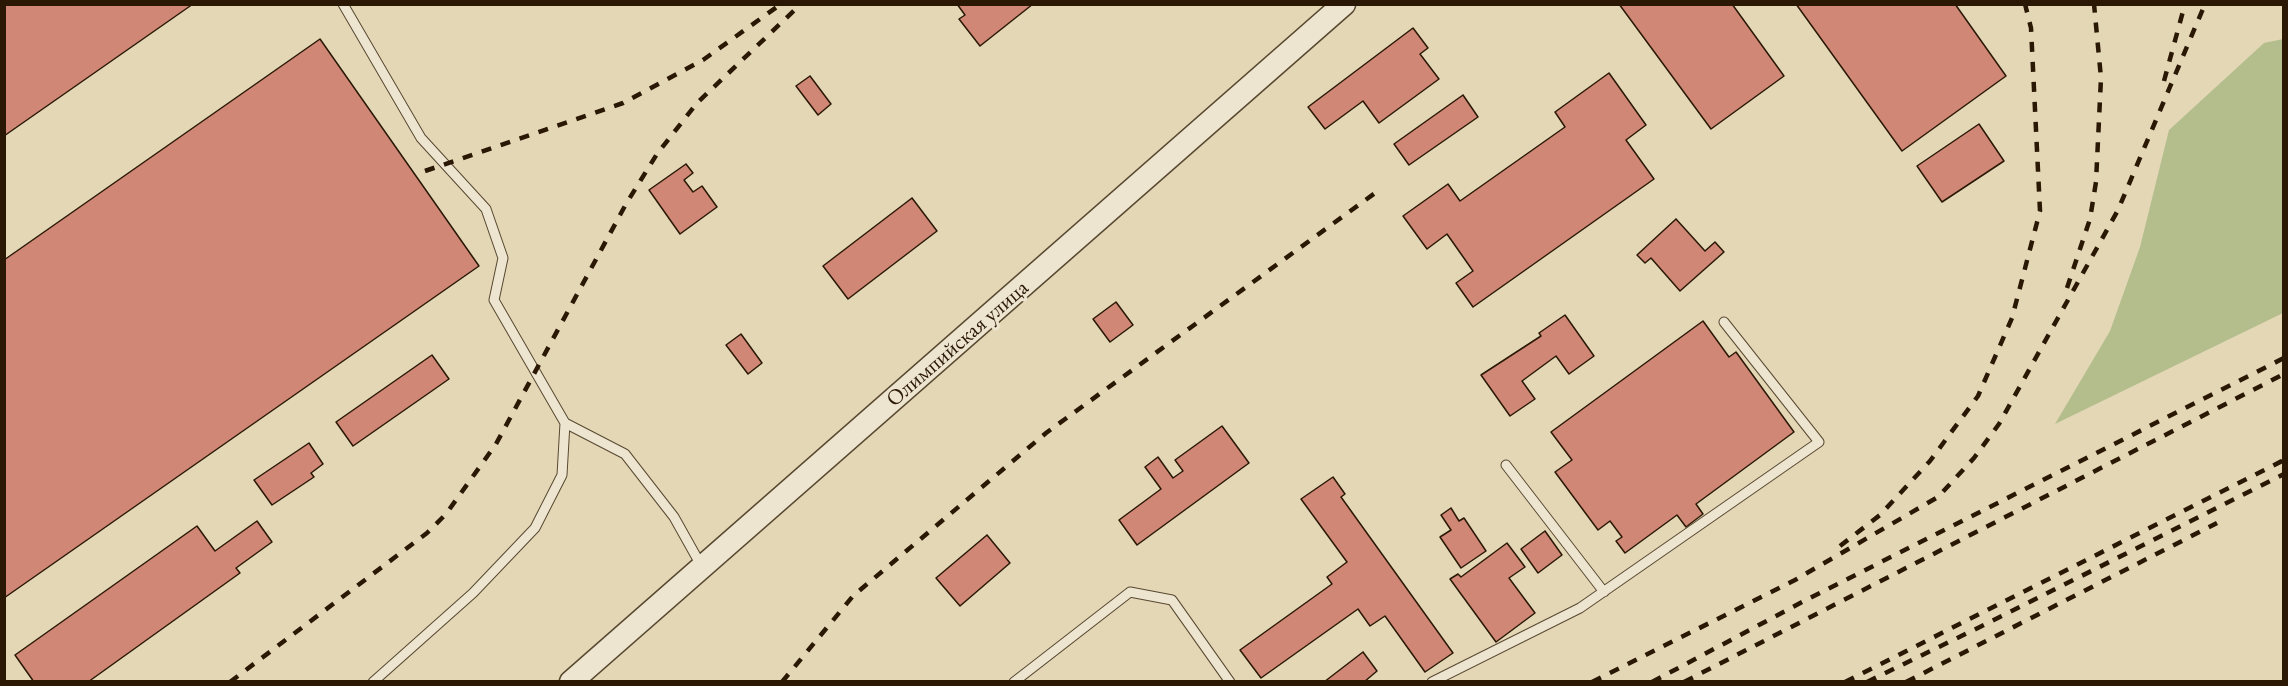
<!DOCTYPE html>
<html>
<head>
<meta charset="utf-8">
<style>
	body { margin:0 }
	#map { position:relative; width:2288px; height:686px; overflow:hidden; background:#e3d7b6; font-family:"EB Garamond",serif }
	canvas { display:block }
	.frame { position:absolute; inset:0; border:6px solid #2a1804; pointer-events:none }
</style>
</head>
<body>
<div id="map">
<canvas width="2288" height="686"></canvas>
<div class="frame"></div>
</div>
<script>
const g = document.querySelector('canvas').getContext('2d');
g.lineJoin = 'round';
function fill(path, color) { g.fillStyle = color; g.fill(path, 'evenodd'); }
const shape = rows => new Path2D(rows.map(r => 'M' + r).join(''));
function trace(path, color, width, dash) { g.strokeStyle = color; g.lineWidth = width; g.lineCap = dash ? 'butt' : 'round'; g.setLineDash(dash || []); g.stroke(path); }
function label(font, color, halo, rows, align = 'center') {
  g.font = font + ' "EB Garamond",serif'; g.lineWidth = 6; g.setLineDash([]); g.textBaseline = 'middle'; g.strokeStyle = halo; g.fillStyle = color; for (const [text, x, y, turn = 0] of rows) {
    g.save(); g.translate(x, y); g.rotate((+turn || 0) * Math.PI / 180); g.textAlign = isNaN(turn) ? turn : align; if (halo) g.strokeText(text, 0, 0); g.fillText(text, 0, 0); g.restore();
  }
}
const green = shape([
	[2283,39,2283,313,2055,424,2110,331,2140,247,2169,130,2264,43]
]);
const building = shape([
	[4,4,193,4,4,136,4,4],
	[957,4,1033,4,980,46,959,19,965,15,957,4],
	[1619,4,1732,4,1784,76,1711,129,1619,4],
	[1796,4,1955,4,2006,76,1902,151,1796,4],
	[1413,28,1428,48,1420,54,1439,79,1379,123,1363,101,1325,129,1308,107,1413,28],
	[320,39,479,266,4,598,4,260,320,39],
	[1609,73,1646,125,1626,140,1654,179,1473,307,1456,283,1473,271,1447,234,1427,249,1403,216,1448,184,1460,201,1565,127,1555,112,1609,73],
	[810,76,831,104,818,115,796,86,810,76],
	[1463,95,1478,117,1409,165,1394,144,1463,95],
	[1979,124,2004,161,1942,202,1917,166,1979,124],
	[686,164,693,173,684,180,693,192,702,186,717,207,680,234,649,190,686,164],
	[912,198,937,231,848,299,823,266,912,198],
	[1676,219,1705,251,1715,242,1724,252,1680,291,1651,258,1645,263,1637,255,1676,219],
	[1116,302,1133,325,1110,342,1093,319,1116,302],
	[1565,315,1594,356,1569,374,1556,356,1522,381,1535,399,1510,416,1481,375,1541,336,1539,333,1565,315],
	[1703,321,1729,357,1736,352,1794,432,1696,504,1703,514,1686,527,1677,515,1625,553,1616,541,1622,537,1610,521,1598,530,1555,472,1572,460,1551,432,1703,321],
	[741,334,762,363,748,374,726,345,741,334],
	[432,355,449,379,353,446,336,422,432,355],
	[1222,426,1249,463,1137,545,1119,520,1161,489,1145,467,1158,457,1173,478,1183,471,1175,460,1222,426],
	[309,443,323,464,311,473,314,477,272,505,254,480,309,443],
	[1333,477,1345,494,1341,497,1453,653,1425,672,1385,616,1370,626,1358,609,1261,678,1240,650,1332,584,1327,577,1347,562,1301,499,1333,477],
	[1451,508,1459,521,1464,518,1486,551,1461,568,1440,537,1451,530,1441,515,1451,508],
	[257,521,272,542,236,568,240,573,88,682,34,682,15,655,197,526,215,551,257,521],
	[1545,531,1562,555,1538,573,1521,549,1545,531],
	[987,535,1010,563,960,606,936,578,987,535],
	[1507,543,1525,567,1509,578,1535,613,1496,642,1450,579,1458,574,1461,577,1507,543],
	[1363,652,1377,671,1364,682,1324,682,1363,652]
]);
const service = shape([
	[343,4,421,138,486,209,503,258,494,300,565,423,562,475,535,528,473,593,373,682],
	[565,423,625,454,674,517,702,567],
	[1506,465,1604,592],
	[1014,682,1130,592,1172,600,1230,682],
	[1432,682,1580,608,1819,442,1724,322]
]);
const tertiary = shape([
	[571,682,1344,4]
]);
const rail = shape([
	[2164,81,2185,4],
	[425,171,623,103,703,60,781,4],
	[2067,288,2090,219,2096,182,2101,78,2094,4],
	[1840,546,1880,515,1930,461,1978,396,2012,318,2040,211,2031,28,2025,4],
	[230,682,427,533,446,514,496,444,626,204,657,154,697,103,801,4],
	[782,682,853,596,1046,433,1375,193],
	[1592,682,1795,580,1938,497,1974,458,1999,424,2118,210,2205,4],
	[1652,682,1806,600,2284,358],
	[1684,682,2284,374],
	[1845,682,2284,460],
	[1867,682,1988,623,2284,474],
	[1906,682,2217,523]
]);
const streetNames = [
	["Олимпийская улица",958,344,-41]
];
fill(green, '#b4be8d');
fill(building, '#d08776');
trace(building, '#2a1804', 1.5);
trace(service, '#584830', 11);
trace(tertiary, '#584830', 25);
trace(service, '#ede5d0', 9);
trace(tertiary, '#ede5d0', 22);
trace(rail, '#2a1804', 4.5, [10, 10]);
label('22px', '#2a1804', '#ede5d0', streetNames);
</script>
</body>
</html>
